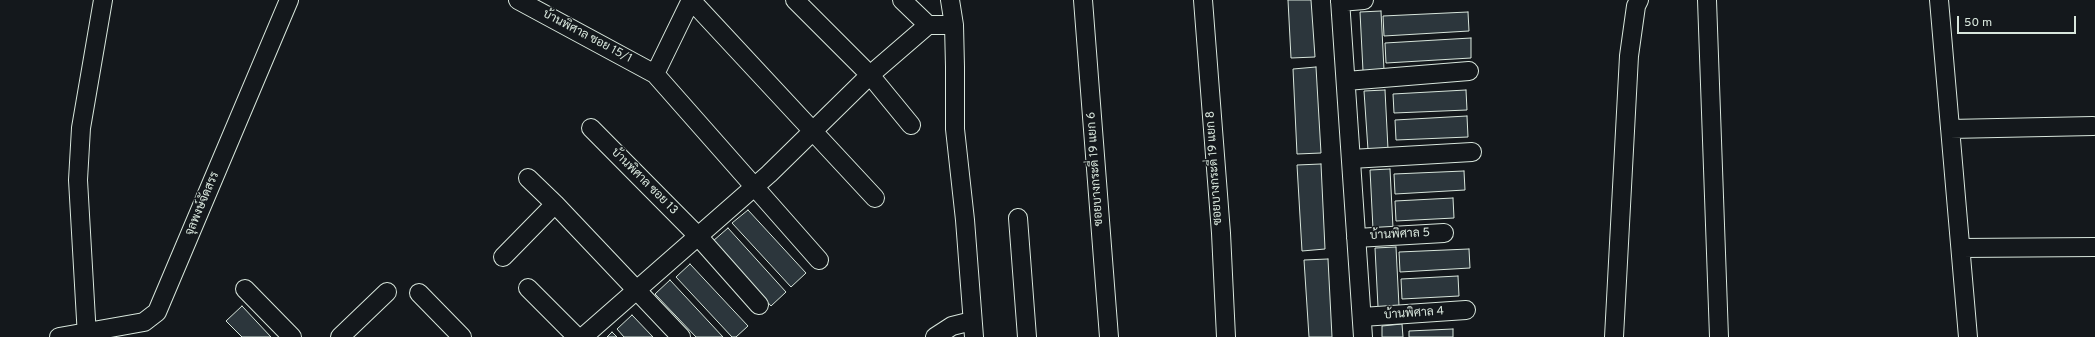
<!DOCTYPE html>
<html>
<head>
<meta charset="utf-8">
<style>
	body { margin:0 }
	#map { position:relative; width:2095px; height:337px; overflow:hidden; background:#14181c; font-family:Overpass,sans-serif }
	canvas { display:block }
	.scale { position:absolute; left:1957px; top:16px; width:119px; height:18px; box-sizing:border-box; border:2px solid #d8e6dc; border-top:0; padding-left:5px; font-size:12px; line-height:14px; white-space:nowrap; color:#d8e6dc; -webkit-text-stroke:3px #14181c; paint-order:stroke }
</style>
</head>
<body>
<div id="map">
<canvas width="2095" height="337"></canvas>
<div class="scale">50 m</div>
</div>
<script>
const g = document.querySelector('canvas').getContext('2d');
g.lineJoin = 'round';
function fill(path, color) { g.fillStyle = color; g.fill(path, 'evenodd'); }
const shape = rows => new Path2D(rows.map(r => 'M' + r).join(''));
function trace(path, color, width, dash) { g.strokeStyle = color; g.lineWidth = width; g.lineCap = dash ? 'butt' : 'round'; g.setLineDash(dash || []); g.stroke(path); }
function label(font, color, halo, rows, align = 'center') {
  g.font = font + ' Overpass,Sarabun,sans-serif'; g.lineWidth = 3; g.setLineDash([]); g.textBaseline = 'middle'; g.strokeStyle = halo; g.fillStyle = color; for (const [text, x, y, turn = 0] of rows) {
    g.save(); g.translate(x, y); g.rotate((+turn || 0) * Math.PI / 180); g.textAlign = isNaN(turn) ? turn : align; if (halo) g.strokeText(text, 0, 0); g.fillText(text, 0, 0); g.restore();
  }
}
const building = shape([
	[1288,0,1311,0,1315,57,1291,58,1288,0],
	[1381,11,1384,70,1363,71,1360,12,1381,11],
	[1468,12,1469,31,1384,36,1383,16,1468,12],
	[1471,38,1471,58,1386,63,1385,43,1471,38],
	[1316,67,1321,153,1297,154,1293,69,1316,67],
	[1385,90,1388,149,1368,150,1364,91,1385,90],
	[1466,90,1467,110,1394,113,1393,94,1466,90],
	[1467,116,1468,137,1396,140,1395,120,1467,116],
	[1321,164,1325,249,1302,251,1297,165,1321,164],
	[1390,169,1393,228,1373,229,1370,170,1390,169],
	[1464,171,1465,190,1395,194,1394,174,1464,171],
	[1453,198,1454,218,1396,221,1395,201,1453,198],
	[748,210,806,273,791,287,732,223,748,210],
	[728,228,786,292,771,306,713,241,728,228],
	[1396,247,1399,306,1378,307,1375,248,1396,247],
	[1469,249,1470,268,1400,272,1399,252,1469,249],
	[1328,259,1332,337,1309,337,1304,260,1328,259],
	[690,264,748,326,736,337,732,337,676,277,690,264],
	[1458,276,1459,296,1402,299,1401,279,1458,276],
	[670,280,723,337,696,337,655,294,670,280],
	[242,306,271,337,242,337,226,321,242,306],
	[632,315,653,337,624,337,617,329,632,315],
	[1402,324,1403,337,1382,337,1382,326,1402,324],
	[1453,329,1453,337,1409,337,1409,331,1453,329],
	[612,332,617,337,607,337,612,332]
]);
const minor = shape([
	[518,0,655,74,819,260],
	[691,0,875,198],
	[795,0,870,75,911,125],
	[902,0,928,25],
	[950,0,954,25,955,67,955,129,965,220,974,337],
	[1083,0,1109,337],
	[1203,0,1221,233,1226,337],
	[1340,0,1363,337],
	[1707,0,1719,337],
	[1939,0,1968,337],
	[1340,2,1364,0],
	[877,69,928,25,954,25],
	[655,74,691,0],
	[1346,81,1469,71],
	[591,128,697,235,759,305],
	[1950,129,2093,126],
	[1351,159,1472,152],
	[528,178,555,204,681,337],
	[1018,218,1027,337],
	[1356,238,1444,233],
	[1961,248,2095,247],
	[503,257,555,204],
	[528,288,577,337],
	[245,289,292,337],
	[419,293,462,337],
	[1362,317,1466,310],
	[59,337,144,322,157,312,289,0],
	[87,337,78,180,81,128,103,0],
	[340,337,387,292],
	[583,337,769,174,870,75],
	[935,337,952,326,972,321],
	[1614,337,1629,56,1636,6,1639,0]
]);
const streetNames = [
	["บ้านพิศาล ซอย 15/1",587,37,28],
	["ซอยบางกระดี่ 19 แยก 8",1215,168,-94],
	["ซอยบางกระดี่ 19 แยก 6",1096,169,-94],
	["บ้านพิศาล ซอย 13",644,182,45],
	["จุลพงษ์จัดสรร",203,204,-67],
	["บ้านพิศาล 5",1400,235,-3],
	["บ้านพิศาล 4",1414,314,-4]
];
fill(building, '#2c363c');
trace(building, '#d8e6dc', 1);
trace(minor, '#d8e6dc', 20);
trace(minor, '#14181c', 18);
label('12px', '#d8e6dc', '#14181c', streetNames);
</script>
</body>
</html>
